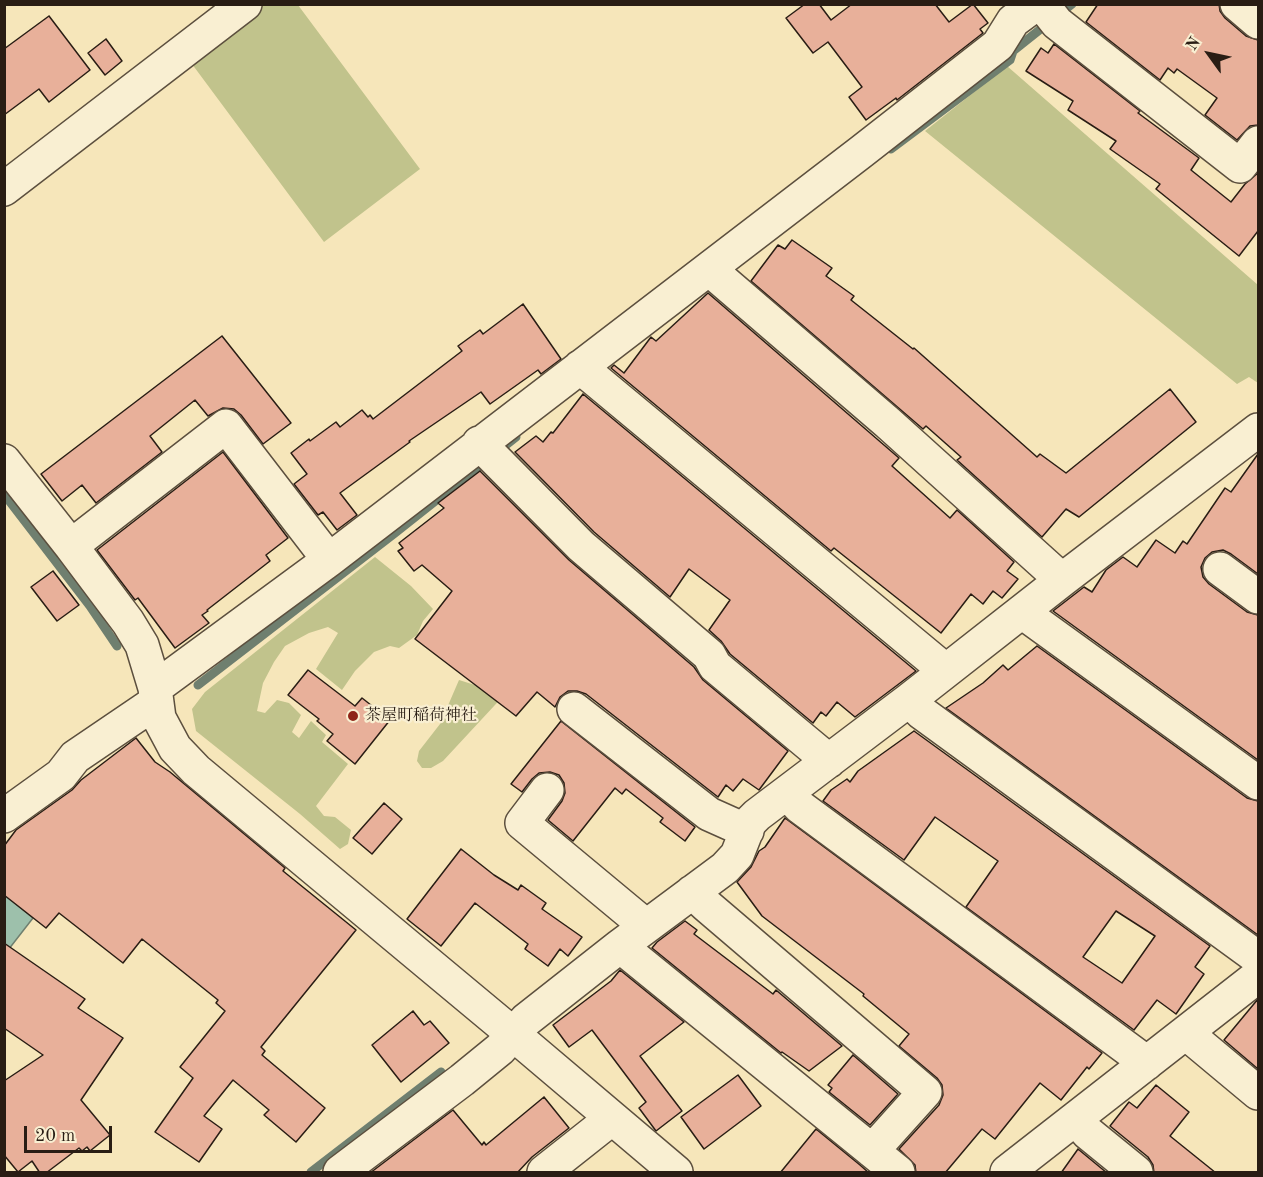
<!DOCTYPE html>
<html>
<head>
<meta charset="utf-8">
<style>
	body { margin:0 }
	#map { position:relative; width:1263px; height:1177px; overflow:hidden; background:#f6e6ba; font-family:"Old Standard TT",serif }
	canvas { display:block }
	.frame { position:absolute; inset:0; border:6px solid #291d14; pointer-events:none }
	.north { position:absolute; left:1179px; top:24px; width:60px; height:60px; -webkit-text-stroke:4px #f9efd2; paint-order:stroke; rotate:303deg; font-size:16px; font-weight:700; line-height:24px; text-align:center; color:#291d14 }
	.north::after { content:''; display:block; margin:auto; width:21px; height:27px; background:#291d14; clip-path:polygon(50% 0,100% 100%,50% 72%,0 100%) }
	.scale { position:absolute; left:24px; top:1126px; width:88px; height:27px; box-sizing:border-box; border:3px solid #291d14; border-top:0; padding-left:8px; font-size:18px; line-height:21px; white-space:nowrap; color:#291d14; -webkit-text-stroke:4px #f9efd2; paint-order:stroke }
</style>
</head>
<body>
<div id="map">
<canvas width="1263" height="1177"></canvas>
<div class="frame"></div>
<div class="north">N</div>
<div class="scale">20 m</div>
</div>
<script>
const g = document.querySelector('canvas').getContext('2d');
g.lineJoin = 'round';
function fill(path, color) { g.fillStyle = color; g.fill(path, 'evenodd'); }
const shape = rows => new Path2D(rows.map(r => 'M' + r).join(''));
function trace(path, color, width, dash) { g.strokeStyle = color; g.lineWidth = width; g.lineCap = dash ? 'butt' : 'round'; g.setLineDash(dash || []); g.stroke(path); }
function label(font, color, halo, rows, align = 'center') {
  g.font = font + ' "Old Standard TT","Noto Serif JP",serif'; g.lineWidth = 4.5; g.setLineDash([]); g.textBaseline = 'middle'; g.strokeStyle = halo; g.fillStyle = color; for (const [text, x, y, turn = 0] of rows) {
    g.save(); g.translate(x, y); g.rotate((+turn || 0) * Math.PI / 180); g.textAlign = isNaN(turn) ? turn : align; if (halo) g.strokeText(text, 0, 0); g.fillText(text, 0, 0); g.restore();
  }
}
const green = shape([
	[261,5,298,5,420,169,324,242,189,60],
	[1007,66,1258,285,1258,383,1249,377,1237,384,925,131],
	[375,557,411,586,433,609,423,621,417,635,399,648,390,646,374,652,355,671,342,690,316,669,338,633,328,627,309,633,285,646,274,662,263,683,257,711,265,713,277,700,289,703,301,715,292,732,299,738,311,721,326,735,322,742,348,764,316,806,324,816,335,817,351,830,348,844,340,849,300,814,196,731,192,709,205,692],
	[520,678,443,761,431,768,422,768,417,761,419,751,440,724,459,680,478,686]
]);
const water = shape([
	[5,895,33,918,5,954,5,895]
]);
const stream = shape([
	[891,149,1010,60,1013,51,1072,4],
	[4,494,90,606,117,646],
	[198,685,395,533,516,437],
	[311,1172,441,1072]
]);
const building = shape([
	[805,4,819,4,831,20,852,4,935,4,949,22,973,4,988,23,980,29,983,33,897,100,896,98,866,120,849,97,862,87,828,42,813,53,786,18,805,4],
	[1098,4,1219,4,1220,11,1225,18,1246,36,1258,40,1258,125,1250,126,1237,140,1205,115,1217,98,1177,69,1174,73,1168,68,1160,80,1086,22,1098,4],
	[49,16,90,70,49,102,39,89,4,115,4,49,49,16],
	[106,39,122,61,105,75,88,53,106,39],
	[1054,44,1140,111,1138,113,1199,158,1191,170,1231,202,1245,184,1258,173,1258,231,1239,256,1156,189,1160,184,1110,149,1116,141,1068,110,1073,101,1026,71,1041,48,1048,53,1054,44],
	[792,240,832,268,826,276,854,296,851,300,913,349,914,348,1037,457,1040,454,1066,473,1170,389,1196,422,1079,517,1066,509,1042,537,957,460,961,457,926,426,923,429,751,281,778,245,785,249,792,240],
	[708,293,899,458,892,466,950,518,957,510,1014,562,1007,571,1018,579,1002,598,993,591,983,604,971,594,941,633,834,548,831,551,611,368,614,365,624,373,651,337,656,341,708,293],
	[523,304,561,359,541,374,538,370,490,404,481,392,409,441,410,442,340,493,357,515,337,530,323,512,318,515,294,484,307,474,291,453,309,439,310,441,336,422,340,427,362,410,368,417,370,415,373,419,462,351,458,346,480,330,483,334,523,304],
	[222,336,291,423,263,444,241,415,234,409,223,408,208,416,195,400,150,436,162,452,96,503,82,485,62,501,41,474,222,336],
	[583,394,916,671,855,717,837,702,826,716,821,712,813,723,730,654,721,641,709,630,730,600,689,569,670,597,594,532,515,452,536,436,543,442,551,432,553,433,583,394],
	[223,452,288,538,266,555,270,561,207,610,208,611,202,615,209,623,175,648,138,598,135,600,97,550,223,452],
	[1258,454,1258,574,1231,554,1223,550,1212,552,1205,558,1201,567,1203,577,1209,584,1247,612,1258,615,1258,760,1053,611,1084,587,1092,592,1106,570,1123,557,1137,567,1156,540,1175,553,1183,541,1187,544,1225,488,1231,492,1258,454],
	[480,471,569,560,694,667,703,680,788,751,759,790,743,779,733,791,726,785,718,797,586,694,577,691,568,691,560,697,555,707,537,692,516,716,415,639,452,591,422,565,414,571,398,551,403,548,399,543,444,508,438,503,480,471],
	[53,571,79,605,57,621,31,587,53,571],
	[1037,646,1247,798,1258,801,1258,935,946,708,983,683,1003,665,1008,670,1037,646],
	[308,670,355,706,362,698,390,720,355,764,327,741,333,734,317,721,319,719,288,695,308,670],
	[561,721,695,827,685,841,660,822,663,818,626,789,622,794,615,788,573,841,548,820,562,801,565,793,564,783,559,775,550,772,539,773,532,779,522,792,511,784,561,721],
	[914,731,1210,946,1195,967,1204,974,1176,1014,1157,1000,1134,1030,966,907,998,861,935,817,904,860,823,801,831,790,847,779,850,782,858,771,914,731],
	[1116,911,1155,936,1122,983,1083,957,1116,911],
	[136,738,155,762,170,772,285,868,283,871,356,930,261,1047,265,1051,262,1055,325,1108,296,1142,264,1115,269,1110,233,1080,204,1116,222,1129,199,1162,155,1132,193,1078,180,1067,225,1011,216,1003,218,1000,142,939,123,963,59,913,46,928,4,895,4,846,16,830,72,790,81,780,136,738],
	[384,803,402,819,372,854,353,838,384,803],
	[785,818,1102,1053,1089,1069,1087,1067,1061,1100,1040,1083,995,1139,982,1129,945,1173,916,1173,915,1165,899,1149,939,1105,943,1095,942,1085,937,1078,899,1046,909,1034,863,996,864,994,762,916,737,882,751,867,759,851,765,847,785,818],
	[461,849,494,875,518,890,521,885,546,903,542,909,582,937,568,956,560,949,548,966,525,949,528,944,475,903,441,946,407,919,461,849],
	[685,921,697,930,694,934,773,994,776,990,842,1046,809,1071,782,1052,781,1053,652,948,657,942,685,921],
	[4,943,85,999,78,1008,123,1038,81,1100,110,1135,90,1151,87,1147,82,1151,79,1148,46,1173,40,1173,32,1161,18,1172,4,1155,4,1081,43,1055,4,1028,4,943],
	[620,970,684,1022,640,1056,682,1111,656,1131,639,1108,646,1102,592,1030,569,1047,553,1025,611,981,620,970],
	[1258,999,1258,1069,1224,1040,1258,999],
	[413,1011,424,1025,430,1021,449,1043,401,1082,372,1045,413,1011],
	[853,1055,898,1094,870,1125,829,1092,832,1088,828,1085,853,1055],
	[738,1075,761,1106,704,1149,681,1117,738,1075],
	[1156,1085,1189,1112,1170,1136,1216,1173,1154,1173,1153,1165,1148,1157,1110,1126,1129,1102,1137,1108,1156,1085],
	[544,1097,569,1128,532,1157,517,1173,370,1173,453,1110,482,1145,484,1142,486,1145,544,1097],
	[816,1129,860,1165,869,1173,780,1173,816,1129],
	[1078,1149,1107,1173,1061,1173,1078,1149]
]);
const minor = shape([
	[1042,4,1057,23,1240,166,1258,143],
	[1237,4,1258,22],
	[4,189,245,4],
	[709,269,887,422,1062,580],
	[580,367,946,671],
	[479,443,581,546,709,655,715,666,829,761],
	[4,461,71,546,128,622,142,645,155,688,159,718,175,748,196,770,513,1034,676,1172],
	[71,546,226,426,329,560],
	[1220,569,1258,597],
	[1022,612,1258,783],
	[155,688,329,560,861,152,998,45,1013,21,1036,4],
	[909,700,922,713,1258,958],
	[574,709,709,814,747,831],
	[547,790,522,823,646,926],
	[787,793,800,807,1147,1063],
	[4,816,61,775,75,757,156,702],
	[692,892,706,905,925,1092,872,1151],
	[620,946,898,1172],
	[1186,1033,1258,1093],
	[1076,1119,1088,1133,1136,1172],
	[340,1172,462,1080,500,1049,526,1020,620,946,725,868,737,855,750,822,757,815,909,700,1062,580,1258,430],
	[544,1172,611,1119],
	[1007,1172,1258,976]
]);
const markers = [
	[353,716,6,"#8f2418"]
];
const poiNames = [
	["茶屋町稲荷神社",365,716]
];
fill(green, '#c1c38c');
fill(water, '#9dc0ab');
trace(water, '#6f7f6f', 1.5);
trace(stream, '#6f7f6f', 9);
fill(building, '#e8b09a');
trace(building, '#291d14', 1.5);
trace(minor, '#5c4f3e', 36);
trace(minor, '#f9efd2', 33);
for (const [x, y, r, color] of markers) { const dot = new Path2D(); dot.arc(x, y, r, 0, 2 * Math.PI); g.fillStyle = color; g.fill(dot); trace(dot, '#f9efd2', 2); }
label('16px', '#291d14', '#f9efd2', poiNames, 'left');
</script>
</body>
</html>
